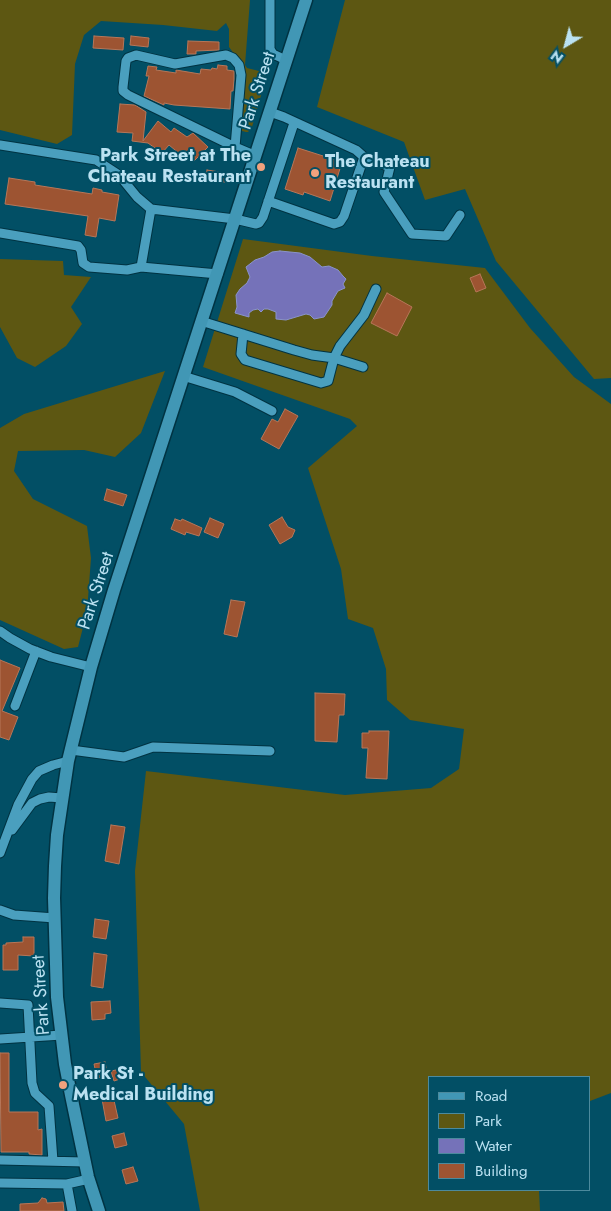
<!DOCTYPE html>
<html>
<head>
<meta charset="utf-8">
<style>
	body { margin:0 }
	#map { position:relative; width:611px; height:1211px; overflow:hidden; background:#024f65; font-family:Jost,sans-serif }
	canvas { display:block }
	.legend { position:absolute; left:428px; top:1076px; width:162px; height:115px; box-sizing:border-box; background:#024f65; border:1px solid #4c8a9d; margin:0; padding:6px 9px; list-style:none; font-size:15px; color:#bbe2f2 }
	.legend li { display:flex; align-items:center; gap:10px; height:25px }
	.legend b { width:25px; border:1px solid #4c8a9d }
	.north { position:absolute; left:541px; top:20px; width:50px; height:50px; -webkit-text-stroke:4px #024f65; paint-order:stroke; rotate:217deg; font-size:14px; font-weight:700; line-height:20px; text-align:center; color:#bbe2f2 }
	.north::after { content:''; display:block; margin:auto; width:18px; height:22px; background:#bbe2f2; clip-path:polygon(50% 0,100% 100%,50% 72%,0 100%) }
</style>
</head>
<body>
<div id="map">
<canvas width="611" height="1211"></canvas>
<ul class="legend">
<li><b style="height:6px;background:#4197b5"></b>Road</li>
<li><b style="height:14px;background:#5d5712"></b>Park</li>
<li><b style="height:14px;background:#7572b9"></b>Water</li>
<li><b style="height:14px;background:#9d5432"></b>Building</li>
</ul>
<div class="north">N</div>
</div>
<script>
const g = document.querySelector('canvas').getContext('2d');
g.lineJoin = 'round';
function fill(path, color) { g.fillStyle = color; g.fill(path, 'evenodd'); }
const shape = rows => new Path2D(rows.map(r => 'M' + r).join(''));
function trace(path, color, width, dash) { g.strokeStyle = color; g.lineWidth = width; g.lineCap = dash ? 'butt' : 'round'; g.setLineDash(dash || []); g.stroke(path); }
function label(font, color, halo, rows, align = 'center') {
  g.font = font + ' Jost,sans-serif'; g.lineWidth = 4; g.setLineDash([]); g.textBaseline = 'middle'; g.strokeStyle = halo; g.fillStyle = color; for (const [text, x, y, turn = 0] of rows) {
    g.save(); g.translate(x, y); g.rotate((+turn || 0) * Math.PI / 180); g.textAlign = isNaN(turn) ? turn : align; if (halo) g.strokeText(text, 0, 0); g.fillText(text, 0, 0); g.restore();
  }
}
const green = shape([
	[0,0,250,0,245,65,247,68,263,72,266,78,252,127,248,132,246,132,242,131,240,127,245,73,242,65,229,47,229,29,226,23,217,31,163,25,101,21,84,35,75,64,72,135,57,144,0,130],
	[345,0,611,0,611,378,594,379,496,261,465,189,425,200,404,142,317,107],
	[243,239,372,256,485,268,530,328,574,377,611,404,611,1093,590,1101,590,1077,430,1077,430,1190,539,1190,540,1211,200,1211,184,1124,141,1072,135,871,146,771,345,795,431,788,459,769,464,729,410,720,387,700,386,669,373,628,348,619,341,569,308,468,357,426,350,419,203,367],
	[0,259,63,261,64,275,91,277,71,307,82,324,66,346,35,367,17,358,0,327],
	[165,371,141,433,115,457,84,450,18,451,14,471,33,499,87,526,91,558,87,612,78,647,64,649,0,620,0,428,24,414]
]);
const water = shape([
	[280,251,300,253,310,257,322,267,329,266,338,270,343,276,346,279,343,284,345,288,338,291,332,301,332,305,324,317,314,319,310,315,306,314,286,320,276,319,276,312,268,309,264,309,261,312,258,309,253,310,249,313,249,317,235,313,237,307,236,295,240,289,247,283,250,277,246,267,255,260,264,257,272,252,280,251]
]);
const building = shape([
	[94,36,124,38,123,50,93,48,94,36],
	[131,36,149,38,148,47,130,45,131,36],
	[188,41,219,42,219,50,196,51,196,54,187,54,188,41],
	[218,65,227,66,227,70,234,71,234,79,233,91,231,91,230,109,174,105,164,103,164,105,144,96,149,76,146,76,148,66,157,67,156,70,176,73,176,70,200,74,201,69,211,70,212,68,217,69,218,65],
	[120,104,135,105,146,112,143,141,158,121,171,132,174,128,187,137,193,133,208,147,194,161,184,151,181,155,169,145,162,153,148,143,132,141,133,133,117,132,120,104],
	[298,148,342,162,330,201,304,192,303,195,285,189,298,148],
	[207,170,226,173,225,182,206,181,207,170],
	[9,178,35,182,35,185,92,194,93,188,102,190,102,192,119,195,115,221,99,218,96,237,85,235,88,216,5,204,9,178],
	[480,274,486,288,476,292,470,278,480,274],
	[387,293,412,307,397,336,371,323,387,293],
	[285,409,298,416,279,449,261,439,272,419,278,422,285,409],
	[107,489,127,495,123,506,104,500,107,489],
	[282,517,288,527,295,530,292,537,280,544,269,525,282,517],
	[210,518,224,524,218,538,204,532,210,518],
	[175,519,181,521,182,519,202,528,199,536,186,532,185,535,171,529,175,519],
	[231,600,245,602,237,637,224,634,231,600],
	[0,660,20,668,2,711,18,717,9,740,0,737,0,660],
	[315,693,345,694,344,715,339,715,337,742,315,741,315,693],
	[369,731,389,731,387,779,366,778,368,748,362,748,362,733,369,733,369,731],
	[111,825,125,827,119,864,105,861,111,825],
	[95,919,109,921,106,939,93,937,95,919],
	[23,937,34,937,34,956,18,955,18,970,3,970,3,945,6,945,6,943,23,942,23,937],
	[94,953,107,955,103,988,91,986,94,953],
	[110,1001,111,1013,105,1014,105,1019,92,1020,91,1002,110,1001],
	[0,1053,9,1053,9,1112,38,1112,38,1130,42,1129,42,1155,29,1154,29,1152,1,1152,0,1053],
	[105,1062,108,1076,97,1078,94,1064,105,1062],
	[121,1069,123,1078,114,1081,111,1071,121,1069],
	[113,1096,118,1118,106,1121,102,1099,113,1096],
	[124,1133,127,1145,115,1148,112,1136,124,1133],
	[133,1167,138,1181,126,1184,122,1170,133,1167],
	[42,1198,46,1199,47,1203,63,1202,64,1211,20,1211,20,1204,38,1203,42,1198]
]);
const minor = shape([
	[270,0,270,49,273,54,286,60],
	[0,145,96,160,119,175,137,197,151,209],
	[235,147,241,75,239,65,233,58,226,55,175,64,136,55,128,58,126,61,123,87,123,91,128,95,235,147,256,156],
	[364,157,390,167,384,192,412,234,446,236,460,215],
	[268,201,334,224,340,222,344,216,364,157,356,150,284,117,270,112],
	[0,233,78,246,81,250,83,263,89,267,127,270,141,267],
	[218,274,141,267,151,209,235,219,256,224,259,223,263,217,294,123],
	[201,321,294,350,312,355,334,358,340,346,364,315,376,289],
	[243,334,241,354,245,360,321,383,328,381,334,358,363,367],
	[183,376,235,392,272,411],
	[0,631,10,638,30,649,51,657,91,667],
	[15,706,36,651],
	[71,750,124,757,153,747,270,751],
	[12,830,32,803,40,799,49,797,62,798],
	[0,853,18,805,32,779,39,771,53,765,68,761],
	[0,910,14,915,55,918],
	[0,1003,28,1005,32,1083,35,1093,49,1106,53,1161],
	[0,1039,62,1035],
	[0,1160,85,1162],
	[0,1183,67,1184,89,1179],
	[67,1184,72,1211]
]);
const major = shape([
	[99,1211,88,1177,71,1095,65,1064,57,997,54,898,55,866,57,835,68,761,91,667,114,590,306,0]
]);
const markers = [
	[261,167,5,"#f1a17d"],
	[315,173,5,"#f1a17d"],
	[63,1085,5,"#f1a17d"]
];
const streetNames = [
	["Park Street",258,91,-72],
	["Park Street",97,591,-72],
	["Park Street",42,995,-94]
];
const poiNames = [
	["Park Street at The",251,157,"right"],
	["Chateau Restaurant",251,178,"right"],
	["The Chateau",325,163],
	["Restaurant",325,184],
	["Park St -",73,1075],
	["Medical Building",73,1096]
];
fill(green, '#5d5712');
fill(water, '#7572b9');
trace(water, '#8a94ca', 1);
fill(building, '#9d5432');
trace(building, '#b77658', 1);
trace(minor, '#013342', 11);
trace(major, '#013342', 15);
trace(minor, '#4a9fbe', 9);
trace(major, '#4197b5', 12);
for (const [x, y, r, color] of markers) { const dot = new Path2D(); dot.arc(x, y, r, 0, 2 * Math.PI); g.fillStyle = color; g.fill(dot); trace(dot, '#024f65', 2); }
label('18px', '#bbe2f2', '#024f65', streetNames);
label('bold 18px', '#bbe2f2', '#024f65', poiNames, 'left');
</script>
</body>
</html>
